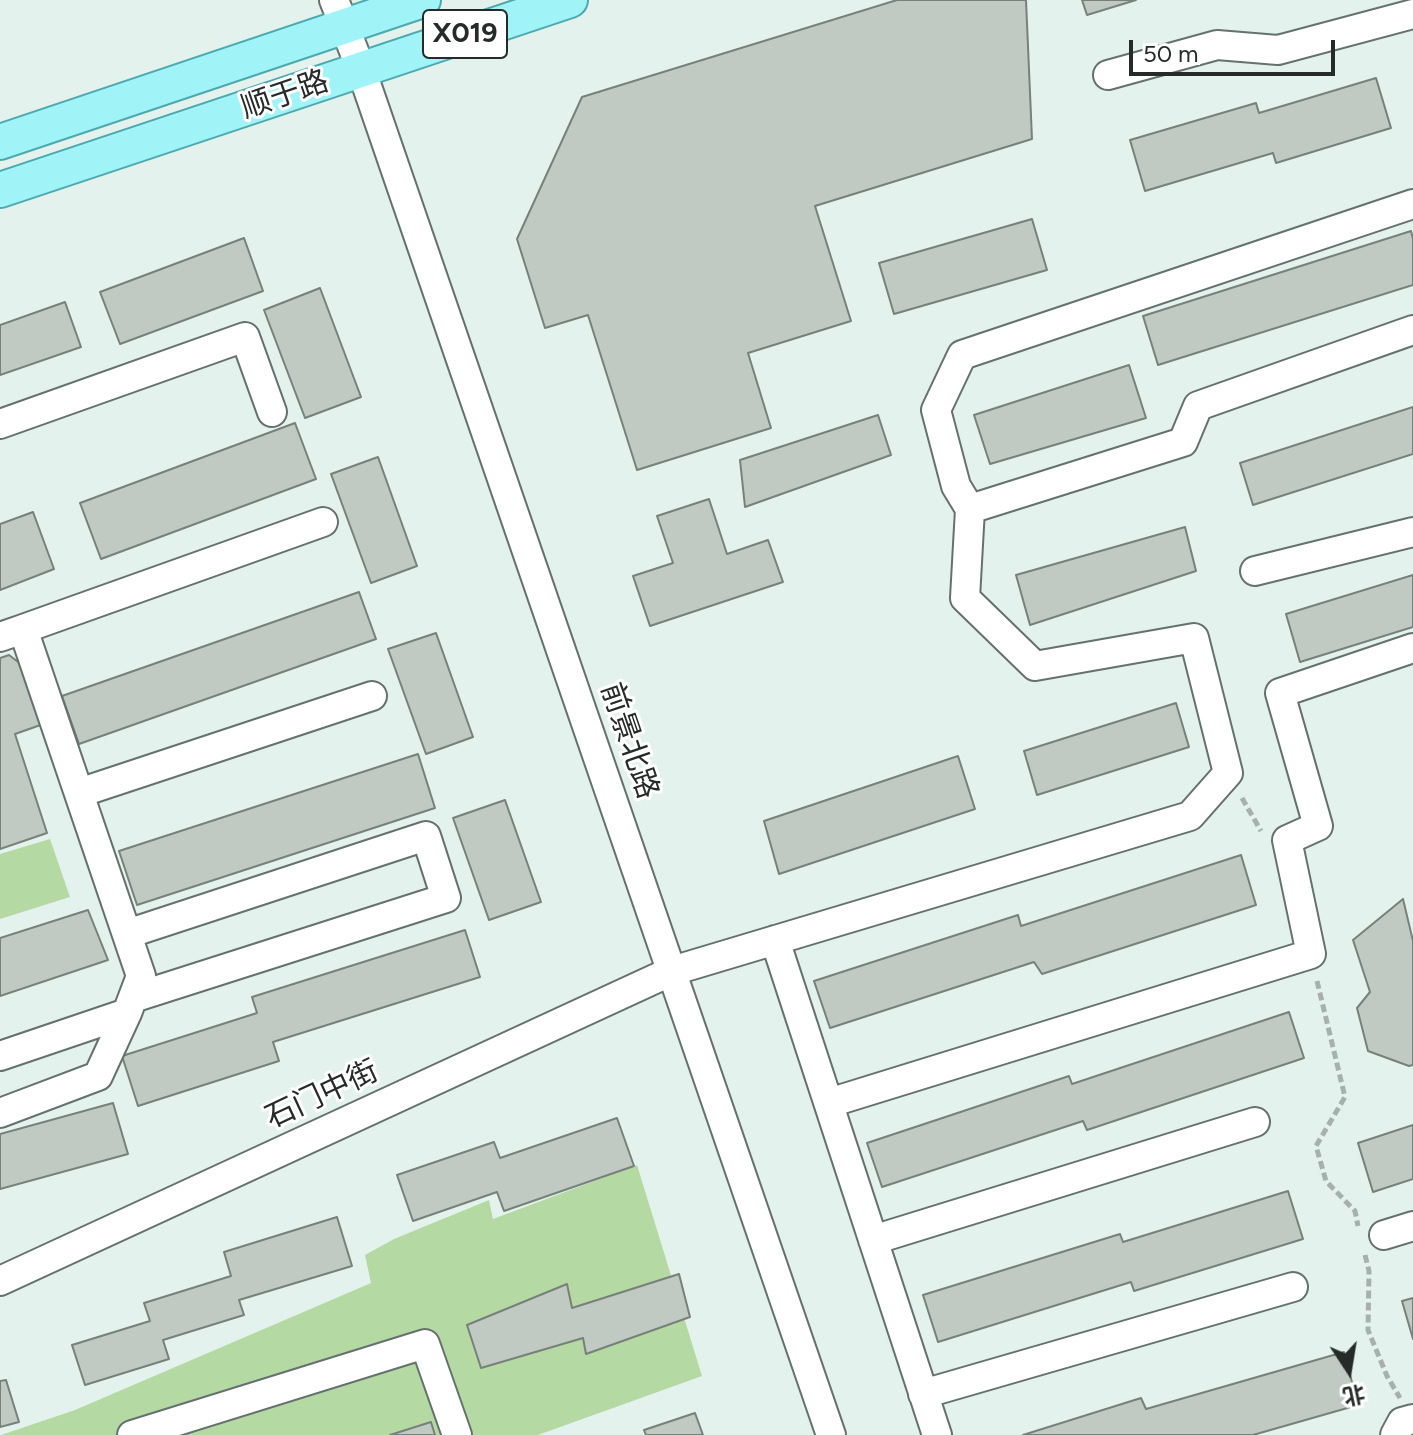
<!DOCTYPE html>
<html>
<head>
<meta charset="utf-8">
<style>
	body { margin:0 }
	#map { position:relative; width:1413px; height:1435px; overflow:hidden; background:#e4f2ee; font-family:Figtree,"Noto Sans SC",sans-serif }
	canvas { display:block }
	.north { position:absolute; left:1309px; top:1331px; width:80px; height:80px; -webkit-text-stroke:6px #fff; paint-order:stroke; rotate:168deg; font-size:22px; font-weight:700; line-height:32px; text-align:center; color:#262b2a }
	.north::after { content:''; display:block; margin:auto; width:28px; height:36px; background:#262b2a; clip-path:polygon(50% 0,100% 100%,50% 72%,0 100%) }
	.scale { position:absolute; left:1129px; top:40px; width:206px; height:36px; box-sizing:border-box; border:4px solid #262b2a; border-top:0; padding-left:10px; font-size:24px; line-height:28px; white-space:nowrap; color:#262b2a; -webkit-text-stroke:6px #fff; paint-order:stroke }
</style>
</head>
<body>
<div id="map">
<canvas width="1413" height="1435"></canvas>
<div class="north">北</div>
<div class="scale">50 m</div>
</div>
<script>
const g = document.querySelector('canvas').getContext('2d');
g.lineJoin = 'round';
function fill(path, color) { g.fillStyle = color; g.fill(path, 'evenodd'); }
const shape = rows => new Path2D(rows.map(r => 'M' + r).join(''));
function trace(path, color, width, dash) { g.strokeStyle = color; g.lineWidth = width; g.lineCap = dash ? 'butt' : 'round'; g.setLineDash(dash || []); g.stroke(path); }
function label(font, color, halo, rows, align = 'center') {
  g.font = font + ' Figtree,"Noto Sans SC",sans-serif'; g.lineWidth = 6; g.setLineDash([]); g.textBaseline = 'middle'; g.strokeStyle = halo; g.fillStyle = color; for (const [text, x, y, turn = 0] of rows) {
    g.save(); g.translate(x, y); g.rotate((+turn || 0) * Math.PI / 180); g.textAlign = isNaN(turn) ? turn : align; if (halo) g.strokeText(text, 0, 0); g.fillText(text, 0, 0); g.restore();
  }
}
const green = shape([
	[50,839,70,897,0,919,0,854],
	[637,1165,702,1376,538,1435,1,1435,75,1410,371,1283,365,1255,394,1239,489,1200,493,1219]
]);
const building = shape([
	[897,0,1026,0,1032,139,815,206,851,321,748,353,771,428,637,470,588,315,545,328,517,239,582,97,897,0],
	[1082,0,1136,0,1087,15,1082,0],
	[1376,78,1391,128,1276,163,1273,153,1145,191,1130,140,1256,103,1259,113,1376,78],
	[1032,219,1047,270,894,314,879,263,1032,219],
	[1411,231,1413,239,1413,285,1158,365,1143,316,1411,231],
	[244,238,263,291,120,344,100,292,244,238],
	[320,288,361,397,305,418,264,310,320,288],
	[65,302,81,347,0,375,0,325,65,302],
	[1129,365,1146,418,990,464,974,415,1129,365],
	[1413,407,1413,454,1253,505,1240,463,1413,407],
	[878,415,891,455,745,507,740,460,878,415],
	[295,423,316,479,101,559,80,503,295,423],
	[378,457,417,566,371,583,331,474,378,457],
	[709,499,727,554,768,540,783,582,650,626,633,576,673,563,657,516,709,499],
	[33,512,54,569,0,590,0,524,33,512],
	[1185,527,1196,571,1030,625,1016,575,1185,527],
	[1413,575,1413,627,1300,662,1286,614,1413,575],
	[359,592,376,639,79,744,62,696,359,592],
	[436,633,473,737,426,754,388,649,436,633],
	[9,655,30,671,49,722,15,734,47,833,0,849,0,658,9,655],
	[1176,703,1189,747,1037,795,1024,751,1176,703],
	[418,754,435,808,137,905,119,851,418,754],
	[958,756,975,809,779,874,764,821,958,756],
	[505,800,541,902,489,920,453,818,505,800],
	[1241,855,1256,905,1042,974,1034,962,830,1028,814,981,1018,915,1021,926,1241,855],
	[1403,899,1413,941,1413,1065,1409,1066,1368,1051,1357,1008,1370,992,1353,940,1403,899],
	[88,910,108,960,0,996,0,938,88,910],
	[465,930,480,977,273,1042,279,1061,138,1106,122,1056,257,1013,252,997,465,930],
	[1289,1012,1304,1058,1087,1130,1083,1121,882,1187,867,1143,1069,1076,1072,1084,1289,1012],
	[113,1103,128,1154,0,1189,0,1134,113,1103],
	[617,1118,634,1166,504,1211,497,1192,413,1221,397,1175,494,1142,500,1158,617,1118],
	[1413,1125,1413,1179,1373,1192,1358,1143,1413,1125],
	[1288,1191,1303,1239,1134,1291,1131,1282,938,1342,923,1295,1120,1234,1123,1242,1288,1191],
	[337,1217,352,1266,239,1300,244,1315,163,1340,169,1359,85,1385,72,1345,150,1321,144,1303,231,1276,224,1252,337,1217],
	[679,1274,690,1317,586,1354,583,1338,481,1368,467,1325,567,1284,572,1308,679,1274],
	[1413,1298,1413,1339,1402,1301,1413,1298],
	[1344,1352,1358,1405,1253,1435,1023,1435,1141,1398,1146,1409,1344,1352],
	[6,1380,19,1422,0,1427,0,1381,6,1380],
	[695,1413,703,1435,646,1435,644,1430,695,1413],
	[431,1422,435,1435,390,1435,431,1422]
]);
const path = shape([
	[1242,798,1261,831],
	[1317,981,1345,1097,1316,1146,1326,1181,1355,1211,1358,1226],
	[1365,1255,1369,1271,1368,1330,1387,1376,1400,1398]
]);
const minor = shape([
	[334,0,361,69,831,1435],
	[1108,75,1217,45,1278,50,1413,14],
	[0,424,245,337,272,412],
	[970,509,1183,442,1198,406,1413,330],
	[1255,571,1413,532],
	[23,629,323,522],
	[0,637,23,629,141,976,127,1013,0,1056],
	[79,793,372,696],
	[127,934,426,836,446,898,133,998],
	[775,940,937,1435],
	[829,1103,1311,954,1287,840,1318,826,1280,693,1413,648],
	[0,1113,98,1076,127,1013],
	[1384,1235,1413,1226],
	[873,1240,1255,1122],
	[0,1281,672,971,1190,816,1228,773,1194,638,1035,666,965,598,970,509,956,486,936,410,962,355,1413,204],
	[923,1394,1293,1287],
	[132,1435,425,1344,457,1435],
	[1395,1435,1402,1422,1413,1419]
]);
const major = shape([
	[0,142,423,0],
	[0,190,570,0]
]);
const shields = [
	[465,34,84]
];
const shieldNames = [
	["X019",465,34]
];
const streetNames = [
	["顺于路",285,95,-19],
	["前景北路",629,741,71],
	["石门中街",322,1095,-25]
];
fill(green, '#b5d9a3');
fill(building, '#c0cac3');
trace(building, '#77817a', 2);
trace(minor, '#65716e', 32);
trace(major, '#4ca9ad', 38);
trace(path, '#a6b1ae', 5, [8, 4]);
trace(minor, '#fff', 28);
trace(major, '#a0f4f8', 34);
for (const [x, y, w] of shields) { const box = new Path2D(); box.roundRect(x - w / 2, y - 24, w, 48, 6); g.fillStyle = '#fff'; g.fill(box); trace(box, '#262b2a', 2); }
label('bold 28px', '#262b2a', null, shieldNames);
label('30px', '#262b2a', '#fff', streetNames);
</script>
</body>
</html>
